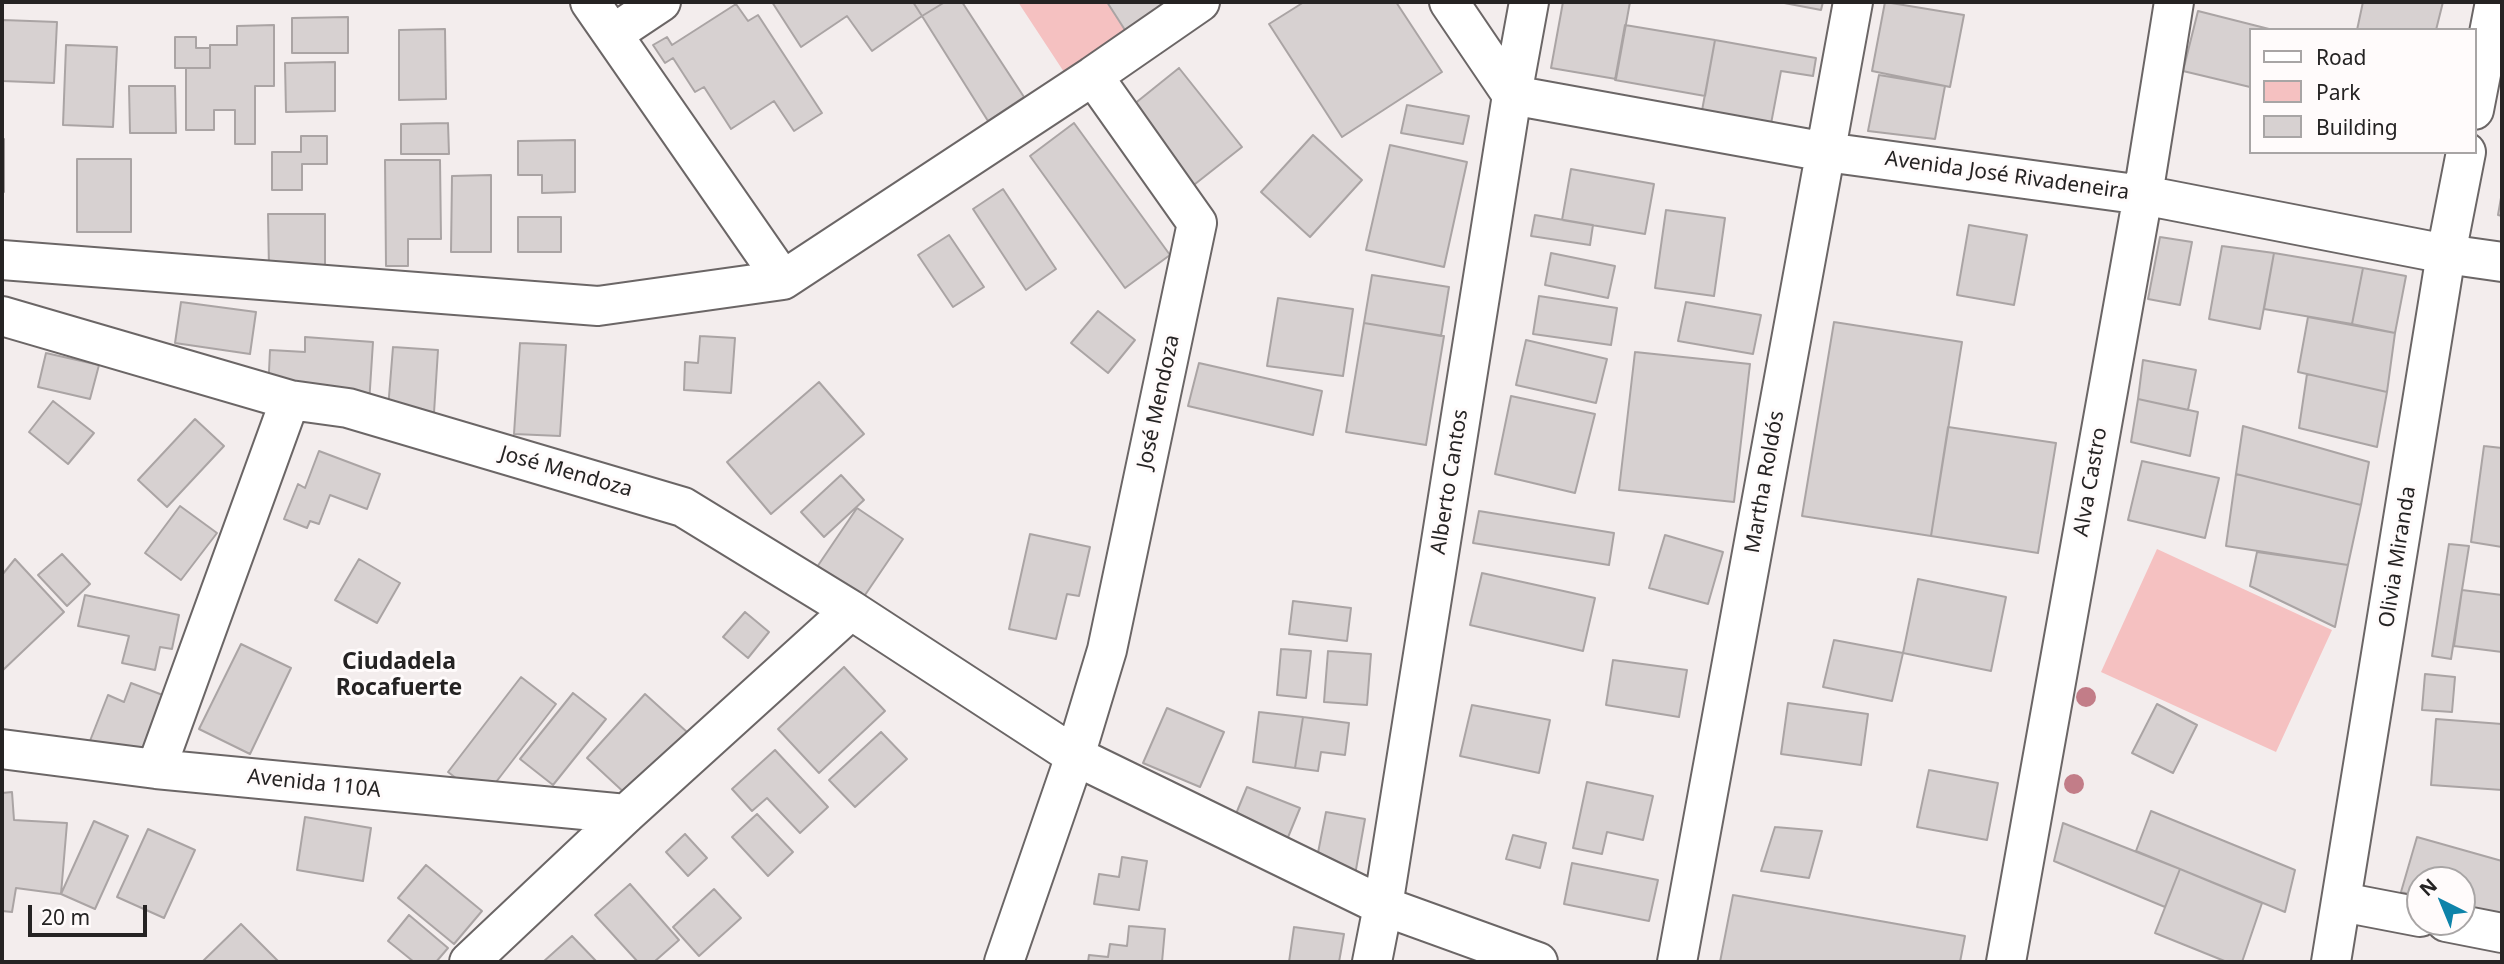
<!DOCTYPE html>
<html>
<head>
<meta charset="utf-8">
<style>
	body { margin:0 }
	#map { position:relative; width:2504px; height:964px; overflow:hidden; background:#f3eded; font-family:"Noto Sans",sans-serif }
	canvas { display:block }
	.frame { position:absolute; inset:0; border:4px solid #252323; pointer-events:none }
	.legend { position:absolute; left:2249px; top:28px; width:228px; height:126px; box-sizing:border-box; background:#fffbfb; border:2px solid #a8a5a5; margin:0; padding:9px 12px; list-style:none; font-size:21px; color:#252323 }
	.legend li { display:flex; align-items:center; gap:14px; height:35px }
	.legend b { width:35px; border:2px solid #a8a5a5 }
	.north { position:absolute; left:2406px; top:866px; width:70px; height:70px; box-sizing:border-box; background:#fffbfb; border:2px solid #a8a5a5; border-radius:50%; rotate:317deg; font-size:19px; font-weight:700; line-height:28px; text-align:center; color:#252323 }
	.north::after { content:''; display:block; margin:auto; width:24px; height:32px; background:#0e83a9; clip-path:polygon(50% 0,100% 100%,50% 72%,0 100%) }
	.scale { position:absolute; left:28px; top:905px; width:119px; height:32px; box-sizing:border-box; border:4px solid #252323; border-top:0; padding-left:9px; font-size:21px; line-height:24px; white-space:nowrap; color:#252323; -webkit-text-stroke:5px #fffbfb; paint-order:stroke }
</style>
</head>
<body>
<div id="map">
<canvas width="2504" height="964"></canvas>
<div class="frame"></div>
<ul class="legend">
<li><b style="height:9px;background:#fff"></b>Road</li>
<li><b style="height:19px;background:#f5c1c1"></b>Park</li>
<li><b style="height:19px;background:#d7d1d1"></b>Building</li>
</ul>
<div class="north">N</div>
<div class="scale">20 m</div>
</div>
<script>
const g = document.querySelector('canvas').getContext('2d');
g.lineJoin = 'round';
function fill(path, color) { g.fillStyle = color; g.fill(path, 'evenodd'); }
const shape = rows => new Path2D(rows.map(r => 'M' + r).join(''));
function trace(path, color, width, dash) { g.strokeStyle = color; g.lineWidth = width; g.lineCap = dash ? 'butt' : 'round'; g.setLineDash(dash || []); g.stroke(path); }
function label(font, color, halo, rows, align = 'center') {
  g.font = font + ' "Noto Sans",sans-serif'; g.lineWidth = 6; g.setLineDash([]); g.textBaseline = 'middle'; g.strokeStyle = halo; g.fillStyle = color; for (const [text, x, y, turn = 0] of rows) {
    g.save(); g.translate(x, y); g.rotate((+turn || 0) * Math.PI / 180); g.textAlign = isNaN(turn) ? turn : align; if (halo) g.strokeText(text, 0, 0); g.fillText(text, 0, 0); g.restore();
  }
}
const green = shape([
	[1018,2,1107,2,1125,30,1064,72],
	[2157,549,2332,630,2276,752,2101,672]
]);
const building = shape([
	[772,2,913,2,922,16,872,51,847,16,801,47,772,2],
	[913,2,945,2,922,16,913,2],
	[945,2,962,2,1024,97,988,121,922,16,945,2],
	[1107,2,1169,2,1125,30,1107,2],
	[1304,2,1396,2,1442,72,1342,137,1269,24,1304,2],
	[1563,2,1630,2,1616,79,1551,68,1563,2],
	[1779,2,1823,2,1821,10,1779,2],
	[1885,2,1964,15,1950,87,1872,71,1885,2],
	[2363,2,2443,2,2436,30,2357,30,2363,2],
	[736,4,748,21,758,15,822,113,794,131,774,101,731,129,704,87,695,92,673,58,665,63,653,45,667,37,672,45,736,4],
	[2198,11,2273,30,2250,30,2250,87,2183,71,2198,11],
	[348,17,348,53,292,53,292,18,348,17],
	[3,20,57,22,54,83,2,81,3,20],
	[274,25,274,86,255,86,255,144,235,144,235,110,214,110,214,130,186,130,186,68,210,68,210,45,237,45,237,26,274,25],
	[1625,25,1715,40,1705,96,1615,80,1625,25],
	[445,29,446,99,399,100,399,30,445,29],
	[175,37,196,37,196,48,210,48,210,68,175,68,175,37],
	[1715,40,1816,58,1813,76,1781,71,1770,129,1701,116,1715,40],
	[66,45,117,47,113,127,63,125,66,45],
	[335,62,335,111,286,112,285,63,335,62],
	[1179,68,1242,147,1190,188,1128,109,1179,68],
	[1879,75,1945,86,1935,139,1868,131,1879,75],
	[129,86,175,86,176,133,130,133,129,86],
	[1407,105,1469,116,1463,144,1401,133,1407,105],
	[448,123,449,154,401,154,401,124,448,123],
	[1074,123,1170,255,1125,288,1030,156,1074,123],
	[1313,135,1362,180,1310,237,1261,192,1313,135],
	[301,136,327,136,327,164,302,164,302,190,272,190,272,152,301,152,301,136],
	[2,139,4,139,4,192,2,192,2,139],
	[575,140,575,192,542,193,542,175,518,175,518,141,575,140],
	[1390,145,1467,162,1444,267,1366,250,1390,145],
	[77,159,131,159,131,232,77,232,77,159],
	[385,160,440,160,441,239,408,239,408,266,386,266,385,160],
	[1571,169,1654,184,1645,234,1562,220,1571,169],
	[491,175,491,252,451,252,452,176,491,175],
	[1003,189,1056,269,1026,290,973,209,1003,189],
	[2502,192,2502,216,2498,215,2502,192],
	[1666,210,1725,218,1714,296,1655,288,1666,210],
	[268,214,325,214,325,268,269,269,268,214],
	[1535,215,1593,225,1590,245,1531,236,1535,215],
	[518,217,561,217,561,252,518,252,518,217],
	[1969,225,2027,235,2014,305,1957,295,1969,225],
	[949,235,984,287,953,307,918,255,949,235],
	[2160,237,2192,242,2180,305,2148,299,2160,237],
	[2222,246,2274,253,2260,329,2209,319,2222,246],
	[1551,253,1615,266,1608,298,1545,285,1551,253],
	[2274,253,2363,268,2352,324,2264,309,2274,253],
	[2363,268,2406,276,2395,333,2352,324,2363,268],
	[1372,275,1449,287,1441,336,1364,323,1372,275],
	[1539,296,1617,308,1611,345,1533,334,1539,296],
	[1278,298,1353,309,1343,376,1267,366,1278,298],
	[181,302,256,312,250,354,175,343,181,302],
	[1686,302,1761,315,1753,354,1678,341,1686,302],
	[1098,311,1135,340,1108,373,1071,343,1098,311],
	[2308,317,2395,333,2387,392,2298,372,2308,317],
	[1834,322,1962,342,1931,536,1802,516,1834,322],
	[1364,323,1444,336,1426,445,1346,432,1364,323],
	[700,336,735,338,731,393,684,390,685,362,698,363,700,336],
	[305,337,373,342,369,404,268,393,270,350,305,352,305,337],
	[1526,340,1607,359,1596,403,1516,385,1526,340],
	[520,343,566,345,560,436,514,434,520,343],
	[393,347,438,350,434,413,388,409,393,347],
	[1635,352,1750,364,1734,502,1619,490,1635,352],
	[46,353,99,365,90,399,38,387,46,353],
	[2143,360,2196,370,2188,410,2138,399,2143,360],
	[1199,363,1322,391,1313,435,1188,406,1199,363],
	[2307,374,2387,392,2377,447,2299,428,2307,374],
	[819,382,864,434,771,514,727,462,819,382],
	[1511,396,1595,414,1575,493,1495,474,1511,396],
	[2138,399,2198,412,2190,456,2131,442,2138,399],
	[53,401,94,433,68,464,29,432,53,401],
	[195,419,224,446,167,507,138,480,195,419],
	[2243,426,2369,462,2361,505,2236,474,2243,426],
	[1948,427,2056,443,2038,553,1931,536,1948,427],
	[2484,446,2502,448,2502,547,2471,542,2484,446],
	[319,451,380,474,367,509,330,495,319,524,310,521,307,528,284,519,298,484,305,488,319,451],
	[2142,461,2219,478,2205,538,2128,520,2142,461],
	[2236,474,2361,505,2348,565,2226,546,2236,474],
	[841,475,864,500,824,537,801,512,841,475],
	[180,506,217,533,181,580,145,553,180,506],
	[857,508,903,539,863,598,817,567,857,508],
	[1479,511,1614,533,1609,565,1473,543,1479,511],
	[1030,534,1090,547,1079,596,1067,594,1056,639,1009,629,1030,534],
	[1665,535,1723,552,1708,604,1649,588,1665,535],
	[2449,544,2469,546,2451,659,2432,656,2449,544],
	[2257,552,2348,565,2335,627,2250,586,2257,552],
	[62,554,90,584,67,606,38,575,62,554],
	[15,559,64,612,2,671,2,575,15,559],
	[359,559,400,583,377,623,335,600,359,559],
	[1482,573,1595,598,1583,651,1470,625,1482,573],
	[1918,579,2006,597,1991,671,1903,653,1918,579],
	[2462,590,2502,595,2502,652,2454,646,2462,590],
	[85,595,179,615,172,649,160,647,155,670,122,663,129,636,78,626,85,595],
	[1293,601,1351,608,1347,641,1289,634,1293,601],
	[745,612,769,632,748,658,723,637,745,612],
	[1834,640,1903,653,1892,701,1823,687,1834,640],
	[241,644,291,668,250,754,199,729,241,644],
	[1281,649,1311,651,1306,698,1277,695,1281,649],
	[1328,651,1371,654,1367,705,1324,702,1328,651],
	[1613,660,1687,670,1679,717,1606,705,1613,660],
	[844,667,885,711,819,773,778,729,844,667],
	[2425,674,2455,677,2452,712,2422,710,2425,674],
	[521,677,556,704,483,799,448,772,521,677],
	[131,683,168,697,145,757,86,751,108,695,124,702,131,683],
	[573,693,606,719,553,785,520,759,573,693],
	[645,694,687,732,629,797,587,758,645,694],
	[1788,703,1868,714,1861,765,1781,754,1788,703],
	[2157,704,2197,725,2173,773,2132,753,2157,704],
	[1472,705,1550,720,1539,773,1460,756,1472,705],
	[1167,708,1224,732,1200,787,1143,763,1167,708],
	[1259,712,1303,717,1295,768,1253,762,1259,712],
	[1303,717,1349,723,1345,755,1321,752,1318,771,1295,768,1303,717],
	[2436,719,2502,724,2502,790,2431,785,2436,719],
	[881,732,907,759,855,807,829,780,881,732],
	[775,750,828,807,800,833,767,798,752,811,732,789,775,750],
	[1929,770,1998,783,1987,840,1917,827,1929,770],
	[1587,782,1653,796,1643,840,1607,832,1602,854,1573,848,1587,782],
	[1247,787,1300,808,1284,847,1231,826,1247,787],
	[12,792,14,820,67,823,61,894,16,888,12,912,2,911,2,793,12,792],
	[2151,811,2295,870,2285,912,2136,851,2151,811],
	[1326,812,1365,819,1355,875,1315,868,1326,812],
	[757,814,793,852,768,876,732,837,757,814],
	[305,817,371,828,363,881,297,870,305,817],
	[94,821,128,836,95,909,61,894,94,821],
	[2063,823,2180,869,2165,907,2054,861,2063,823],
	[1775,827,1822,831,1809,878,1761,871,1775,827],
	[148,829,195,850,164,918,117,897,148,829],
	[685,834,707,858,688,876,666,852,685,834],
	[1513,835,1546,843,1540,868,1506,859,1513,835],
	[2417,837,2502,861,2502,920,2462,909,2462,880,2420,880,2420,897,2401,892,2417,837],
	[1122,857,1147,861,1139,910,1094,904,1099,874,1119,877,1122,857],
	[1572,863,1658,880,1649,921,1564,904,1572,863],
	[426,865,482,911,454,944,398,898,426,865],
	[2180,869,2262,903,2242,962,2227,962,2155,933,2180,869],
	[630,884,679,940,654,962,638,962,595,915,630,884],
	[714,889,741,918,699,956,673,927,714,889],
	[1733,895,1965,936,1960,962,1720,962,1733,895],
	[409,915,448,948,436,962,414,962,388,941,409,915],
	[241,924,279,962,202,962,241,924],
	[1129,926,1165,929,1162,962,1088,962,1089,955,1108,957,1110,944,1127,946,1129,926],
	[1294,927,1344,934,1339,962,1289,962,1294,927],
	[572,936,597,962,543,962,572,936]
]);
const minor = shape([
	[590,2,783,280],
	[1449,2,1512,95,1826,152,2143,195,2446,254,2502,262],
	[613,34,661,2],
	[1093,76,1197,223,1107,650,1075,756,1383,906,1538,962],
	[2,260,598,306,783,280,1093,76,1200,2],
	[2,316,290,400,348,408,683,507,851,610,1075,756,1004,962],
	[2,749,156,769,626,814],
	[156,769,290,400],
	[2342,902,2420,917],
	[2446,922,2502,933],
	[469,962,626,814,851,610],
	[1372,962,1383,906,1512,95,1529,2],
	[1677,962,1853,2],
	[2006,962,2143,195,2174,2]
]);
const tertiary = shape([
	[2474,110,2495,2],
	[2331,962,2446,254,2466,152]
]);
const trees = [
	[2086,697],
	[2074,784]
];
const streetNames = [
	["Avenida José Rivadeneira",2007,176,8],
	["José Mendoza",1159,402,-78],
	["José Mendoza",566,472,16],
	["Alberto Cantos",1450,482,-81],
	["Martha Roldós",1765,482,-80],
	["Alva Castro",2091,482,-80],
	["Olivia Miranda",2398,557,-81],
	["Avenida 110A",314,784,6]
];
const neighbourhoodNames = [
	["Ciudadela",399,662],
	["Rocafuerte",399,688]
];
fill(green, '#f5c1c1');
fill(building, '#d7d1d1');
trace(building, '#aaa4a4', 2);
trace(minor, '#6b6666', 42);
trace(tertiary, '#6b6666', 42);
trace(minor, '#fff', 38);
trace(tertiary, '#fff', 38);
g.fillStyle = '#c27d88';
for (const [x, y] of trees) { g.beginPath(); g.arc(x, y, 10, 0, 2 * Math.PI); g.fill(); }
label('21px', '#252323', '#fffbfb', streetNames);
label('bold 23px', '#252323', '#fffbfb', neighbourhoodNames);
</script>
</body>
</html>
